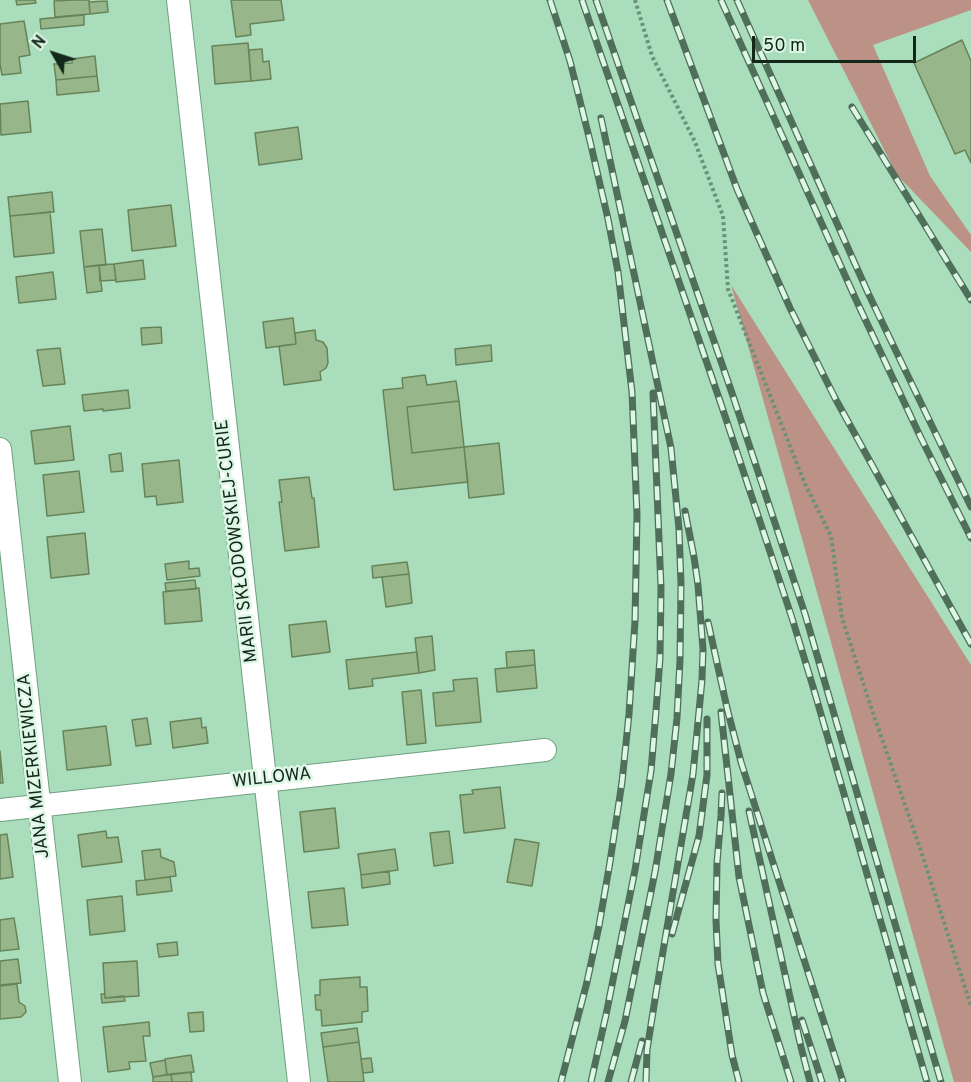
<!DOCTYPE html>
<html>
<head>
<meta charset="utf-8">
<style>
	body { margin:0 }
	#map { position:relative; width:971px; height:1082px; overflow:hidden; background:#a9ddbb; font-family:Overpass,sans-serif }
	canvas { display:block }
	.north { position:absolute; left:24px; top:24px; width:60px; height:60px; -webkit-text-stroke:4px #ddf7e5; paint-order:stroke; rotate:309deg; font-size:16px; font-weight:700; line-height:24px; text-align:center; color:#13271b }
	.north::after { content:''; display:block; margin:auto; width:21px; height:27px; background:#13271b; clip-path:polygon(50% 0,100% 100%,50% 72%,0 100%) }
	.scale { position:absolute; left:752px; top:36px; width:164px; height:27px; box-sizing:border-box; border:3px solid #13271b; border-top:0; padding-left:8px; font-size:18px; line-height:21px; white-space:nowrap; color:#13271b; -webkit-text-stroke:4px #ddf7e5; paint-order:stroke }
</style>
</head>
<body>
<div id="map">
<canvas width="971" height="1082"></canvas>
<div class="north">N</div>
<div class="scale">50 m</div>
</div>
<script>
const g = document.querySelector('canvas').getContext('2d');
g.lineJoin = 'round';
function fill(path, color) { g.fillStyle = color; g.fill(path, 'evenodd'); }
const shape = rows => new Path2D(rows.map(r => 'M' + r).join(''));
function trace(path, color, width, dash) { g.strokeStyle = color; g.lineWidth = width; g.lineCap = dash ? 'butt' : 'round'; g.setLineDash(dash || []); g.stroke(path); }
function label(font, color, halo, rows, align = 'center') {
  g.font = font + ' Overpass,sans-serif'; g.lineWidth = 5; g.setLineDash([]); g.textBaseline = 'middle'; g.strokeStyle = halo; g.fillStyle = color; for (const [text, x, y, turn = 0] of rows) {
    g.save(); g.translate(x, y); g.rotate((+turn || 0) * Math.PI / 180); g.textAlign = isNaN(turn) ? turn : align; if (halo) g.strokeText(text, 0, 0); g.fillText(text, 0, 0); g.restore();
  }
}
const green = shape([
	[808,0,971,0,971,10,873,45,930,176,971,235,971,252,897,175],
	[731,285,971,665,971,1082,954,1082]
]);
const building = shape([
	[16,0,35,0,36,3,17,5,16,0],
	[73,0,89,0,90,14,55,17,54,1,73,0],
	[231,0,281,0,284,20,250,24,251,35,236,37,231,0],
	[107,1,108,12,90,14,89,2,107,1],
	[84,15,84,25,41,29,40,19,84,15],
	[24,21,30,55,19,57,21,73,2,75,0,64,0,24,24,21],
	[962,40,971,61,971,163,965,150,955,154,914,63,962,40],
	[248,43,251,81,215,84,212,46,248,43],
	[262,49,263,62,269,61,271,79,251,81,249,50,262,49],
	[95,56,97,76,56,80,54,64,72,63,72,59,95,56],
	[97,76,99,91,57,95,56,80,97,76],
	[28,101,31,132,1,135,0,104,28,101],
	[298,127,302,159,259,165,255,133,298,127],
	[52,192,54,212,10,216,8,197,52,192],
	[171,205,176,246,132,251,128,210,171,205],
	[50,212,54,253,14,257,10,216,50,212],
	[102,229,106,265,84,267,80,231,102,229],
	[143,260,145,279,116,282,114,264,143,260],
	[114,264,116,280,100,281,99,265,114,264],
	[99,265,102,291,87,293,84,267,99,265],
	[53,272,56,299,19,303,16,277,53,272],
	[293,318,296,344,266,348,263,322,293,318],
	[161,327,162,343,142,345,141,328,161,327],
	[315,330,316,340,323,342,327,348,328,363,326,368,320,372,321,380,284,385,279,346,296,344,295,333,315,330],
	[491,345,492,361,456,365,455,349,491,345],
	[60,348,65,384,43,386,37,350,60,348],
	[425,375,427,385,456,381,459,401,407,407,412,453,464,447,468,482,394,490,383,390,403,388,402,378,425,375],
	[128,390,130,408,103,411,103,409,84,411,82,395,128,390],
	[459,401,464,447,412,453,407,407,459,401],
	[70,426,74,460,35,464,31,431,70,426],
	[499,443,504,494,469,498,464,447,499,443],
	[121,453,123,471,111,472,109,455,121,453],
	[179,460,183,502,157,505,156,496,145,497,142,464,179,460],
	[79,471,84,512,47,516,43,475,79,471],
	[309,477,312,498,314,498,319,547,285,551,279,502,282,502,279,480,309,477],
	[85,533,89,574,51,578,47,537,85,533],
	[189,561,189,569,199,568,200,576,167,580,165,564,189,561],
	[407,562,409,574,373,578,372,566,407,562],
	[409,574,412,603,386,607,382,577,409,574],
	[195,580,196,589,166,591,165,583,195,580],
	[199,588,202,621,165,624,163,592,199,588],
	[326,621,330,652,292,657,289,625,326,621],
	[432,636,435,670,419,673,415,638,432,636],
	[534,650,535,665,507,668,506,652,534,650],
	[417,652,419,673,372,679,373,686,349,689,346,660,417,652],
	[535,665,537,688,497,692,495,669,535,665],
	[477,678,481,722,436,726,433,693,454,691,453,680,477,678],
	[421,690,426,743,407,745,402,692,421,690],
	[147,718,151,744,136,746,132,720,147,718],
	[201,718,202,728,206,727,208,743,173,748,170,722,201,718],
	[106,726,111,765,67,770,63,731,106,726],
	[0,751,3,783,0,783,0,751],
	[500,787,505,828,464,833,460,795,473,794,472,790,500,787],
	[335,808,339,848,304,852,300,812,335,808],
	[106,831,107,838,118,837,122,862,82,867,78,835,106,831],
	[449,831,453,863,434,866,430,833,449,831],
	[7,834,13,877,0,879,0,835,7,834],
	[515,839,539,843,532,886,507,882,515,839],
	[160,849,161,857,174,862,176,876,145,880,142,851,160,849],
	[395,849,398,870,361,875,358,854,395,849],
	[389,871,390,884,362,888,361,875,389,871],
	[170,877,172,891,137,895,136,881,170,877],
	[344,888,348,925,312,928,308,892,344,888],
	[122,896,125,931,90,935,87,900,122,896],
	[14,918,19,949,0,951,0,920,14,918],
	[177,942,178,955,159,957,157,944,177,942],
	[18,959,21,983,0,985,0,961,18,959],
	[137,961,139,996,105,998,103,963,137,961],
	[360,977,360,987,367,987,368,1011,362,1012,362,1022,322,1026,321,1010,316,1010,315,995,320,995,320,980,360,977],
	[17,984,19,1002,25,1006,26,1012,21,1017,0,1019,0,986,17,984],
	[101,994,105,994,105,998,124,996,125,1001,102,1003,101,994],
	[203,1012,204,1031,190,1032,188,1013,203,1012],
	[149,1022,150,1036,143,1036,146,1061,129,1062,130,1069,108,1072,103,1027,149,1022],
	[357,1028,359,1042,323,1047,321,1033,357,1028],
	[359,1042,364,1082,328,1082,323,1047,359,1042],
	[191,1055,194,1072,167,1075,165,1059,191,1055],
	[371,1058,373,1072,363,1073,361,1059,371,1058],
	[165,1060,167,1075,153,1077,150,1063,165,1060],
	[191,1072,192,1082,172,1082,171,1074,191,1072],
	[171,1074,172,1082,153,1082,153,1077,171,1074]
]);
const path = shape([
	[635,0,652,56,695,142,723,216,728,289,805,484,831,536,842,618,873,713,920,848,971,1006]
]);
const minor = shape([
	[178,0,299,1082],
	[0,449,70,1082],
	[0,810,545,750]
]);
const rail = shape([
	[550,0,570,61,590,141,608,219,618,272,632,392,637,515,635,621,629,714,622,782,610,862,599,926,587,982,561,1082],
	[582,0,720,401,792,618,814,690,927,1082],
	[596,0,733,396,805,614,941,1082],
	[667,0,737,189,790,308,835,398,971,644],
	[721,0,857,302,921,438,971,538],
	[737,0,869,295,971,507],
	[852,107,971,300],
	[601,118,671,448,679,529,681,584,680,660,677,718,671,774,655,872,625,1021,608,1082],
	[708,622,727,708,741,762,843,1082],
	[721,712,739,877,763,993,791,1082],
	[722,793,721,816,717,863,716,920,718,964,732,1055,739,1082],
	[749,811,801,1047,810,1082],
	[672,934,699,836,707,775,707,719],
	[802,1020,822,1082],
	[591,1082,606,1015,635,870,651,771,656,711,660,658,661,588,653,393],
	[631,1082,642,1041],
	[646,1082,647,1050,656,993,693,774,702,680,703,649,698,585,694,557,685,511]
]);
const streetNames = [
	["MARII SKŁODOWSKIEJ-CURIE",238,541,-97],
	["JANA MIZERKIEWICZA",35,766,-96],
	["WILLOWA",272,779,-6]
];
fill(green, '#bd9286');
fill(building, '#97b689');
trace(building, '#678459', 1.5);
trace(minor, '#6ea080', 24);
trace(path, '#6a9178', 4, [3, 3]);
trace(minor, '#fff', 22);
trace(rail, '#4f6f5b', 7);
trace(rail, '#ddf7e5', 4.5, [14]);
label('18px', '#13271b', '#ddf7e5', streetNames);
</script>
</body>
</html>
